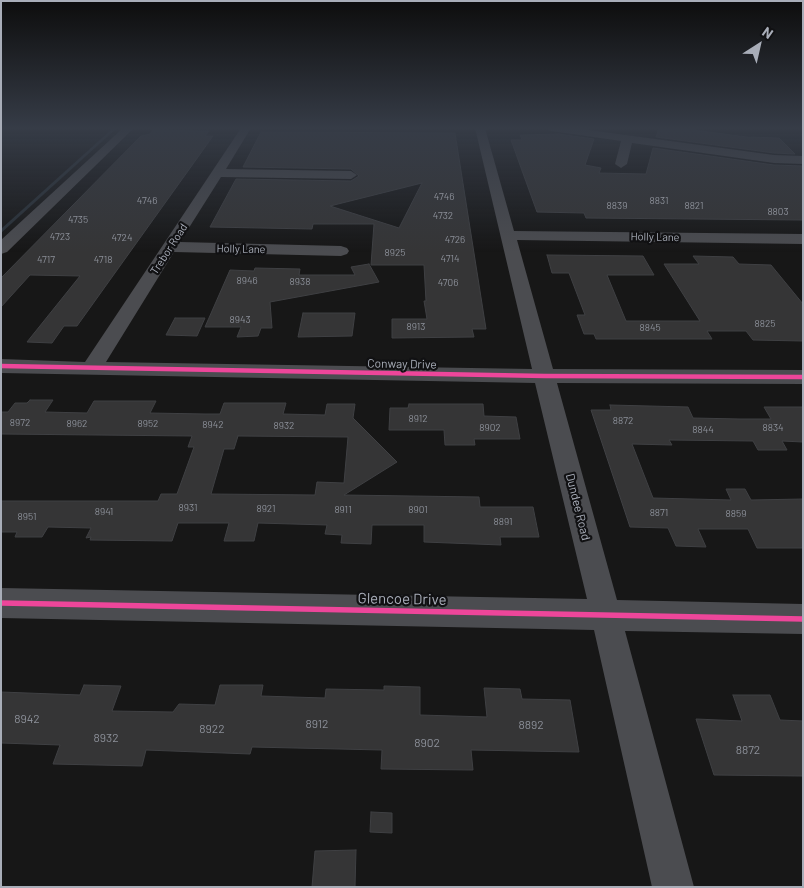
<!DOCTYPE html>
<html>
<head>
<meta charset="utf-8">
<style>
	body { margin:0 }
	#map { position:relative; width:804px; height:888px; overflow:hidden; background:#171717; font-family:Barlow,sans-serif }
	canvas { display:block }
	.frame { position:absolute; inset:0; border:2px solid #a8adb8; pointer-events:none }
	.north { position:absolute; left:734px; top:20px; width:50px; height:50px; -webkit-text-stroke:4px #111113; paint-order:stroke; rotate:35deg; font-size:14px; font-weight:700; line-height:20px; text-align:center; color:#a8adb8 }
	.north::after { content:''; display:block; margin:auto; width:18px; height:22px; background:#a8adb8; clip-path:polygon(50% 0,100% 100%,50% 72%,0 100%) }
</style>
</head>
<body>
<div id="map">
<canvas width="804" height="888"></canvas>
<div class="frame"></div>
<div class="north">N</div>
</div>
<script>
const g = document.querySelector('canvas').getContext('2d');
g.lineJoin = 'round';
const shape = rows => new Path2D(rows.map(r => 'M' + r).join(''));
function fill(path, color) { g.fillStyle = color; g.fill(path, 'evenodd'); }
function trace(path, color, width, dash) { g.strokeStyle = color; g.lineWidth = width; g.lineCap = dash ? 'butt' : 'round'; g.setLineDash(dash || []); g.stroke(path); }
function label(font, color, halo, rows, align = 'center') {
  g.font = font + ' Barlow,sans-serif'; g.lineWidth = 4.5; g.setLineDash([]); g.textBaseline = 'middle'; g.strokeStyle = halo; g.fillStyle = color; for (const [text, x, y, turn = 0] of rows) {
    g.save(); g.translate(x, y); g.rotate((+turn || 0) * Math.PI / 180); g.textAlign = isNaN(turn) ? turn : align; if (halo) g.strokeText(text, 0, 0); g.fillText(text, 0, 0); g.restore();
  }
}
const stream = shape([
	[113,128,117,128,1,233,1,229,113,128]
]);
const building = shape([
	[659,128,693,128,693,130,747,137,779,138,795,154,774,153,656,137,659,128],
	[153,130,209,131,205,136,213,136,77,326,64,326,52,343,27,342,80,276,30,275,1,307,1,278,141,136,150,134,153,130],
	[261,132,455,133,486,329,472,329,474,337,392,338,392,319,427,319,424,301,426,301,424,265,371,265,374,224,313,224,312,229,210,227,236,179,351,181,359,176,351,169,243,167,261,132],
	[422,183,399,228,330,206,422,183],
	[559,134,594,139,585,165,601,168,599,173,646,174,653,148,774,165,803,166,803,220,586,218,584,213,537,212,511,140,522,140,520,135,559,134],
	[547,255,643,256,654,275,607,275,626,321,700,321,664,264,699,264,693,256,733,257,739,264,771,265,803,304,803,341,753,340,746,331,707,331,712,339,596,339,594,334,584,334,577,315,585,315,569,273,552,273,547,255],
	[369,264,379,282,270,302,272,328,261,328,258,336,237,337,241,327,205,327,230,270,254,271,255,268,300,269,299,275,355,275,351,267,369,264],
	[303,313,355,313,352,336,298,337,303,313],
	[175,318,205,318,197,336,166,335,175,318],
	[30,400,53,400,45,412,87,413,94,401,156,401,150,413,205,414,220,414,224,403,286,403,283,414,325,415,327,404,355,404,353,418,397,462,344,495,479,497,480,507,533,507,539,537,500,537,501,545,424,542,424,525,372,525,371,544,341,543,342,535,325,534,327,525,258,523,254,541,224,541,229,523,178,523,172,541,90,540,91,537,86,538,91,528,48,527,42,537,15,537,17,532,1,532,1,501,158,501,161,494,177,494,194,447,188,447,192,436,1,434,1,412,8,412,15,403,27,403,30,400],
	[238,436,348,437,344,483,317,482,315,495,211,494,224,449,234,449,238,436],
	[409,404,483,404,484,416,516,417,520,439,474,439,475,445,445,445,444,430,389,430,390,408,408,408,409,404],
	[610,405,688,407,693,418,740,419,771,419,764,407,803,407,803,442,782,441,787,450,758,450,753,441,669,440,672,445,632,444,653,498,731,500,726,489,745,489,751,500,803,499,803,548,757,548,748,529,698,529,706,547,676,546,668,528,630,527,591,410,611,410,610,405],
	[84,685,121,686,112,711,173,712,179,704,215,705,220,685,263,685,261,696,325,698,326,689,384,690,384,686,420,687,420,715,487,717,484,688,520,689,522,699,570,700,579,752,471,750,473,770,381,769,382,750,252,747,250,754,146,750,142,766,53,764,60,745,1,743,1,692,80,695,84,685],
	[733,695,770,695,780,720,803,721,803,776,714,775,696,719,742,721,733,695],
	[371,812,392,813,392,833,370,832,371,812],
	[356,850,355,887,312,887,315,851,356,850]
]);
const minor = shape([
	[123,128,134,128,7,252,1,254,1,240,123,128],
	[241,128,251,128,226,169,351,171,357,175,351,179,221,177,180,242,341,246,347,248,349,251,347,254,341,256,174,252,106,362,532,369,475,128,485,128,514,231,803,234,803,244,517,240,553,369,803,370,803,384,557,383,617,600,803,604,803,634,625,631,694,887,652,887,594,630,1,618,1,588,587,599,535,383,1,373,1,359,85,362,241,128],
	[546,128,574,128,774,155,803,156,803,164,774,163,632,143,627,164,621,168,615,164,621,141,551,131,546,128]
]);
const cyclewayFar1 = shape([
	[1,366,545,376,803,377]
]);
const cycleway = shape([
	[1,603,803,619]
]);
const numberNames = [
	["4746",444,197],
	["4746",147,201],
	["8831",659,201],
	["8839",617,206],
	["8821",694,206],
	["8803",778,212],
	["4732",443,216],
	["4735",78,220],
	["4723",60,237],
	["4724",122,238],
	["4726",455,240],
	["8925",395,253],
	["4714",450,259],
	["4717",46,260],
	["4718",103,260],
	["8946",247,281],
	["8938",300,282],
	["4706",448,283],
	["8943",240,320],
	["8825",765,324],
	["8913",416,327],
	["8845",650,328],
	["8912",418,419],
	["8872",623,421],
	["8972",20,423],
	["8962",77,424],
	["8952",148,424],
	["8942",213,425],
	["8932",284,426],
	["8902",490,428],
	["8834",773,428],
	["8844",703,430],
	["8931",188,508],
	["8921",266,509],
	["8911",343,510],
	["8901",418,510],
	["8941",104,512],
	["8871",659,513],
	["8859",736,514],
	["8951",27,517],
	["8891",503,522]
];
const farStreetnames = [
	["Holly Lane",655,237,1],
	["Trebor Road",169,249,-57],
	["Holly Lane",241,249,1]
];
const streetNames = [
	["Conway Drive",402,364,1],
	["Dundee Road",578,507,76]
];
const nearNumbernames = [
	["8942",27,719],
	["8912",317,724],
	["8892",531,725],
	["8922",212,729],
	["8932",106,738],
	["8902",427,743],
	["8872",748,750]
];
const nearStreetnames = [
	["Glencoe Drive",402,599,1]
];
fill(stream, '#2a3239');
fill(building, '#353536');
trace(building, '#3f4043', 1);
fill(minor, '#4b4c50');
trace(cyclewayFar1, '#ed469a', 4.5);
trace(cycleway, '#ed469a', 5.5);
const sky = g.createLinearGradient(0, 0, 0, 252);
sky.addColorStop(0, '#0d0d0d');
sky.addColorStop(0.51, '#363c47');
sky.addColorStop(1, '#363c4700');
g.fillStyle = sky;
g.fillRect(0, 0, 804, 252);
label('10px', '#8b8f98', null, numberNames);
label('11px', '#a8adb8', '#111113', farStreetnames);
label('12px', '#a8adb8', '#111113', streetNames);
label('12px', '#8b8f98', null, nearNumbernames);
label('15px', '#a8adb8', '#111113', nearStreetnames);
</script>
</body>
</html>
